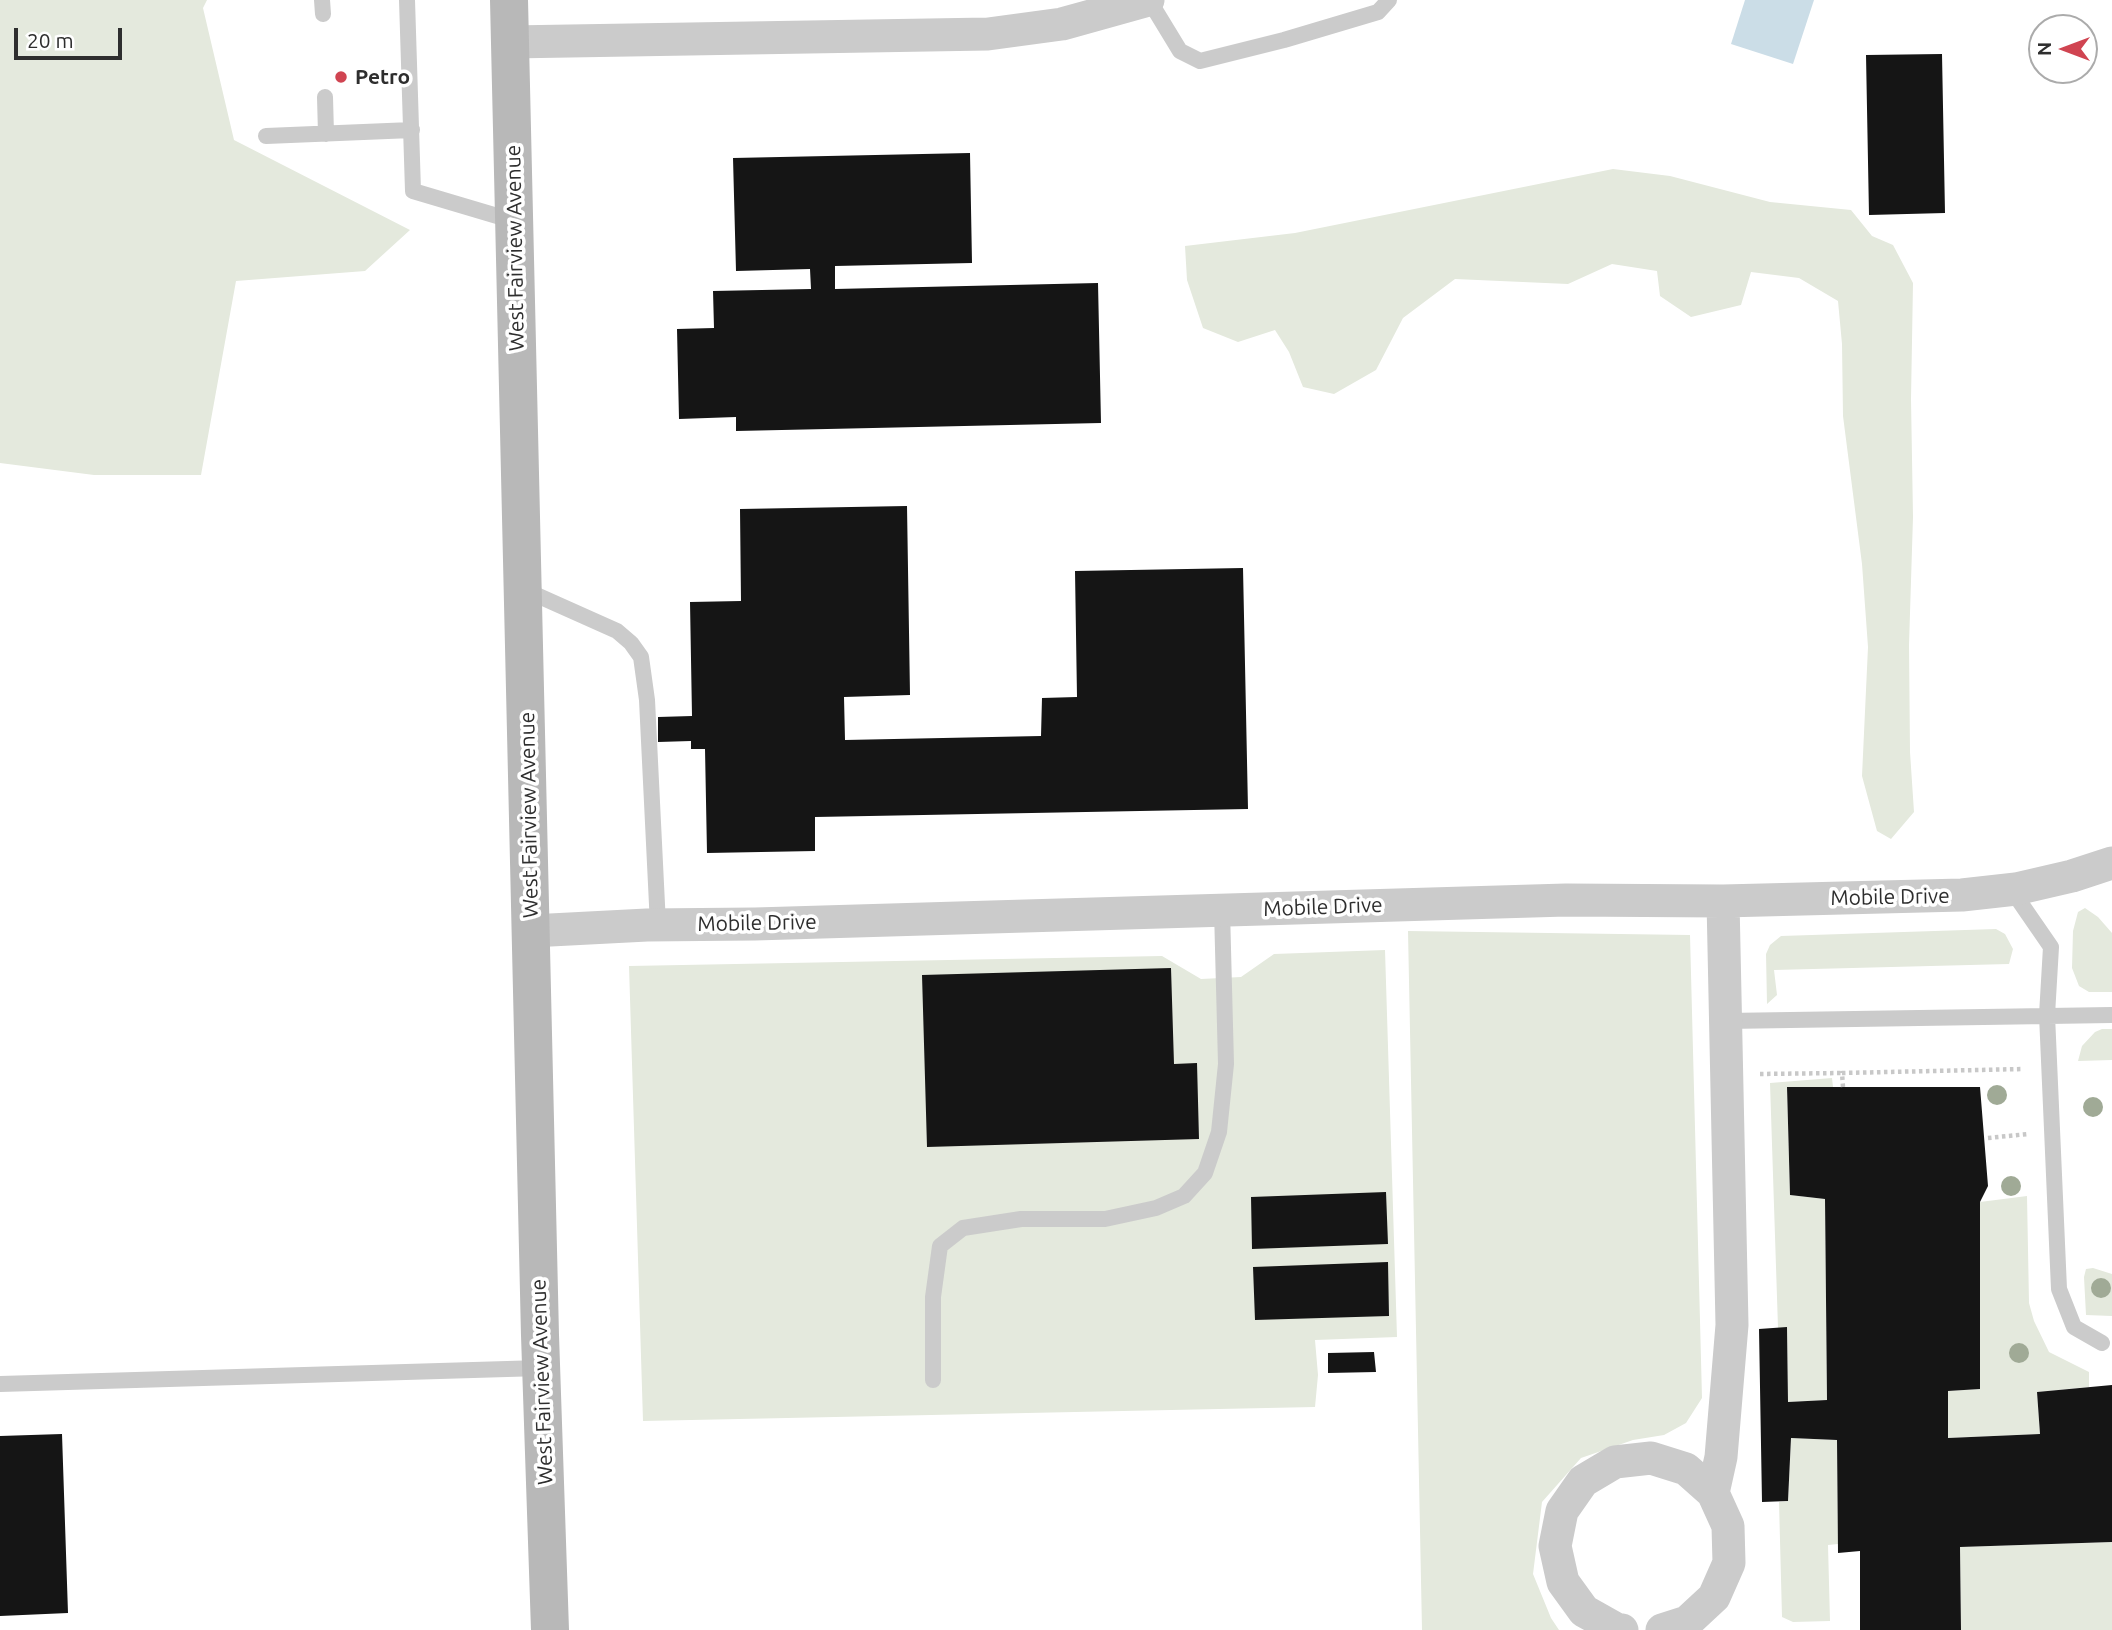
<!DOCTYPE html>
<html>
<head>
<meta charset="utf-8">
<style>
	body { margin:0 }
	#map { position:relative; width:2112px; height:1630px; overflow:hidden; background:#fff; font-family:Ubuntu,sans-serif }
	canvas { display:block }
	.north { position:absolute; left:2028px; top:14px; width:70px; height:70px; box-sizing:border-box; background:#fff; border:2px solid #ababab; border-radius:50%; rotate:270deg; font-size:19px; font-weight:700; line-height:28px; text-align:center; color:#2e2e2e }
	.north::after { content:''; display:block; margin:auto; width:24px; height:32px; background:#d04451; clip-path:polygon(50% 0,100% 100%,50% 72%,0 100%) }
	.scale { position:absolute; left:14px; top:28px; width:108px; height:32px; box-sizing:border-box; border:4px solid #2e2e2e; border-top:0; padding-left:9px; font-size:21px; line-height:24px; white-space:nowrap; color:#2e2e2e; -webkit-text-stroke:5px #fff; paint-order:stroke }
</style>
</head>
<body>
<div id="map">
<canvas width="2112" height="1630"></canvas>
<div class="north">N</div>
<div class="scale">20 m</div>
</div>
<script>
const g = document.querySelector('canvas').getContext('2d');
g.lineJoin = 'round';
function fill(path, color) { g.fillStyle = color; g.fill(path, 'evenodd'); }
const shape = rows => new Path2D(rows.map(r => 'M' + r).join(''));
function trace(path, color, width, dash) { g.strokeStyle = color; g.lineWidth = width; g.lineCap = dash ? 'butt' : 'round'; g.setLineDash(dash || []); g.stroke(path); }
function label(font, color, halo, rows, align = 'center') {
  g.font = font + ' Ubuntu,sans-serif'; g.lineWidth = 7; g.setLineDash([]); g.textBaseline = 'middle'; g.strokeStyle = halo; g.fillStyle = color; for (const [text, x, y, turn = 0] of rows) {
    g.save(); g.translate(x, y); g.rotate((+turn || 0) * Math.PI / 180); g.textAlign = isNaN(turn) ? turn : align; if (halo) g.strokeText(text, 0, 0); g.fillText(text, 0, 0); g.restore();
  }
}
const green = shape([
	[0,0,207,0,203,8,234,140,410,230,365,271,236,281,201,475,94,475,0,463],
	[1613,169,1670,176,1770,202,1851,210,1872,236,1893,245,1913,283,1911,399,1913,517,1909,645,1910,752,1914,812,1891,839,1877,831,1862,776,1868,647,1862,564,1843,416,1842,344,1838,301,1799,278,1751,272,1741,305,1691,317,1660,296,1657,271,1612,264,1568,284,1455,279,1403,318,1376,370,1334,394,1303,387,1289,352,1275,330,1238,342,1203,328,1187,280,1185,246,1295,233],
	[2085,908,2098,917,2112,933,2112,992,2089,992,2079,986,2072,968,2073,931,2078,912],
	[1996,929,2005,934,2013,949,2009,964,1774,970,1777,995,1767,1004,1766,954,1770,945,1781,936],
	[1408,931,1690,935,1702,1398,1686,1423,1664,1435,1633,1440,1581,1458,1542,1502,1533,1574,1551,1618,1559,1630,1422,1630],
	[1385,950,1397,1337,1315,1340,1318,1375,1315,1407,643,1421,629,966,1162,956,1201,979,1241,977,1274,954],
	[2102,1029,2112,1029,2112,1060,2078,1061,2082,1046,2095,1032],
	[1832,1078,1833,1087,1787,1088,1790,1195,1825,1199,1827,1400,1788,1402,1787,1328,1778,1328,1770,1083],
	[2027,1196,2029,1303,2034,1321,2049,1352,2089,1372,2089,1387,2037,1392,2040,1434,1948,1438,1948,1391,1980,1389,1980,1202],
	[2093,1268,2112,1274,2112,1316,2086,1315,2084,1277,2086,1269],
	[1791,1438,1837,1440,1838,1544,1828,1545,1830,1621,1793,1622,1782,1617,1779,1502,1788,1501],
	[2112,1542,2112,1630,1961,1630,1960,1547]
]);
const water = shape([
	[1745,0,1814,0,1793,64,1731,44]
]);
const building = shape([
	[1942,54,1945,213,1869,215,1866,55],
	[970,153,972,263,835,266,835,289,1098,283,1101,423,736,431,736,417,679,419,677,329,714,328,713,291,811,289,810,269,736,271,733,158],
	[907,506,910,695,844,697,845,740,1041,736,1042,698,1077,697,1075,571,1243,568,1248,809,815,817,815,851,707,853,705,749,691,749,691,741,658,742,658,717,692,716,690,602,741,601,740,509],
	[1171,968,1174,1064,1197,1063,1199,1139,927,1147,922,975],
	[1787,1087,1980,1087,1988,1186,1980,1202,1980,1389,1948,1391,1948,1438,2040,1434,2037,1392,2112,1385,2112,1542,1960,1547,1961,1630,1860,1630,1860,1551,1838,1553,1837,1440,1791,1438,1788,1501,1762,1502,1759,1329,1787,1327,1788,1402,1827,1400,1825,1199,1790,1195],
	[1386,1192,1388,1244,1252,1249,1251,1197],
	[1388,1262,1389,1316,1255,1320,1253,1267],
	[1374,1352,1376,1372,1328,1373,1328,1353],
	[62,1434,68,1613,0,1616,0,1436]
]);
const path = shape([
	[1760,1074,1842,1073],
	[1843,1087,1842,1073,2023,1069],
	[1988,1138,2028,1134]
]);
const service = shape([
	[322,0,323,14],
	[407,0,413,191,514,221],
	[1149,0,1180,51,1200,61,1284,40,1378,12,1389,0],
	[325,97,326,134],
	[266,136,412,130],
	[523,589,617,631,631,643,641,657,647,700,658,925],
	[2011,889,2051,947,2047,1015,2059,1289,2074,1327,2102,1343],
	[1726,1021,2112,1015],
	[933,1380,933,1297,940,1246,963,1228,1021,1219,1105,1219,1156,1208,1184,1196,1205,1173,1219,1132,1226,1064,1222,910],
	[0,1384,541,1368]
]);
const minor = shape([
	[510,42,988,34,1062,24,1148,0],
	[531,931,647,925,755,924,1566,900,1723,901,1962,895,2016,889,2072,876,2112,863],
	[1713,1493,1721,1457,1732,1325,1723,901],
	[1622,1630,1616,1629,1584,1611,1563,1582,1555,1546,1562,1511,1583,1481,1615,1462,1651,1458,1686,1469,1713,1493,1728,1526,1729,1563,1714,1597,1687,1622,1662,1630]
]);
const secondary = shape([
	[509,0,540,1335,550,1630]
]);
const trees = [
	[1997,1095],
	[2093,1107],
	[2011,1186],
	[2101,1288],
	[2019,1353]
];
const markers = [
	[341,77,7,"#d04451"]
];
const poiNames = [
	["Petro",355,77]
];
const streetNames = [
	["West Fairview Avenue",515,248,-91],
	["West Fairview Avenue",529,815,-91],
	["Mobile Drive",1890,897,-1],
	["Mobile Drive",1323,907,-2],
	["Mobile Drive",757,923,-1],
	["West Fairview Avenue",542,1382,-92]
];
fill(green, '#e4e9dd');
fill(water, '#cbdde7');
fill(building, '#151515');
trace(path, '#c8c8c8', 4.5, [3.5, 3.5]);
trace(service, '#cbcbcb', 16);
trace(minor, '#cbcbcb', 33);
trace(secondary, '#b8b8b8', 38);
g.fillStyle = '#a0aa96';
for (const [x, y] of trees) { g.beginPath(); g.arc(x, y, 10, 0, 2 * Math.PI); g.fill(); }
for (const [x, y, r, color] of markers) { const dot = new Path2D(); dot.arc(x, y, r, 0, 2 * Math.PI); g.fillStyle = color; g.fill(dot); trace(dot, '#fff', 2.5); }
label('bold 21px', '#2e2e2e', '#fff', poiNames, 'left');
label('21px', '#2e2e2e', '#fff', streetNames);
</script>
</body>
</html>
